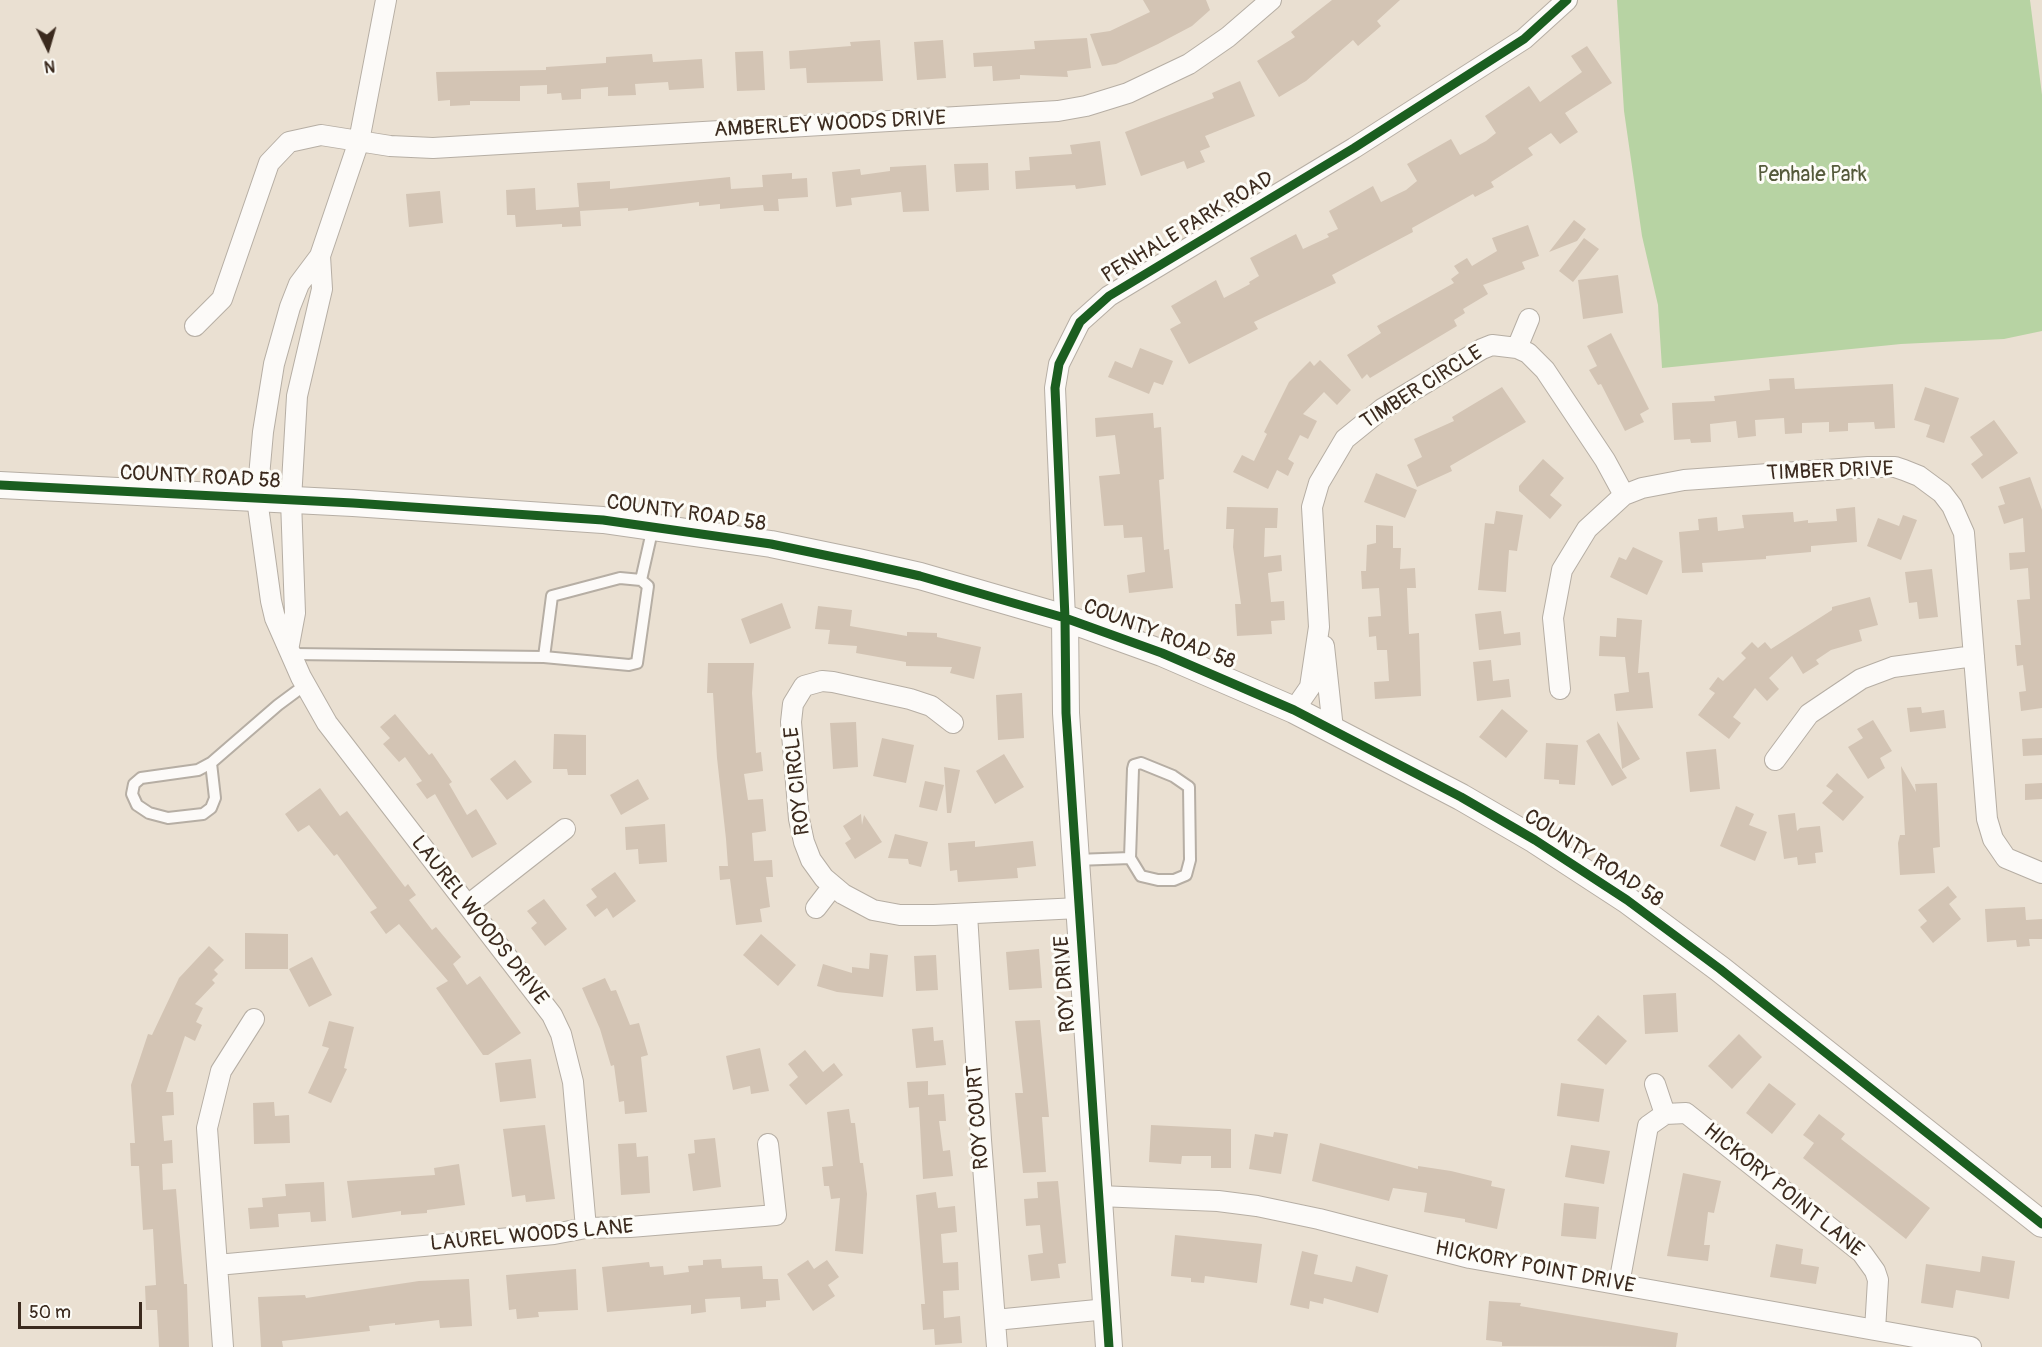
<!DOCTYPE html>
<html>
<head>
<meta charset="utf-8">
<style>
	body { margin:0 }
	#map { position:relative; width:2042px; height:1347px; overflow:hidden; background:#eae0d2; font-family:Pangolin,sans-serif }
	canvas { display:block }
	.north { position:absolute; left:18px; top:18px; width:60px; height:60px; -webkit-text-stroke:4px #fdfcf7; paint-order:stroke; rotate:175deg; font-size:16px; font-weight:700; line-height:24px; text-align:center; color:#3b2a1e }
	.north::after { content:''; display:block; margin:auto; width:21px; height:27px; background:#3b2a1e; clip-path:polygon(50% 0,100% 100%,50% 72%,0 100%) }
	.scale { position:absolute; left:18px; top:1302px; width:124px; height:27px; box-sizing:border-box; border:3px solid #3b2a1e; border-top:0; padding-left:8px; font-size:18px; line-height:21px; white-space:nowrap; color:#3b2a1e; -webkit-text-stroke:4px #fdfcf7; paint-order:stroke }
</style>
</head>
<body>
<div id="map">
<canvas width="2042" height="1347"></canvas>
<div class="north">N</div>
<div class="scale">50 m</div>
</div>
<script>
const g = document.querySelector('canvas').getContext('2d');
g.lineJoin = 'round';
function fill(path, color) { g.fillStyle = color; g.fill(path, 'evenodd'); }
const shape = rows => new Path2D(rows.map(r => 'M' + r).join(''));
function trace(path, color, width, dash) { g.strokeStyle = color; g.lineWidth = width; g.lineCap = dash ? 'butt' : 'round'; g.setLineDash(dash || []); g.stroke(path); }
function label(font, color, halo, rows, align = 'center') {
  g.font = font + ' Pangolin,sans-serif'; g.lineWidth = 6; g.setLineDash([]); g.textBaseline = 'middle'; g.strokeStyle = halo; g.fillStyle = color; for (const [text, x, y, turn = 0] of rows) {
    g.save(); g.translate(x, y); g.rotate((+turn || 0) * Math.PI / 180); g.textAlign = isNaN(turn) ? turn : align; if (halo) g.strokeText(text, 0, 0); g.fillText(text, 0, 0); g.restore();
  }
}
const green = shape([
	[1617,0,2030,0,2042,95,2042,331,2004,339,1901,344,1662,368,1658,305,1642,236,1624,111]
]);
const building = shape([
	[1143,0,1206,0,1210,10,1192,26,1158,44,1116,64,1102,66,1090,34,1110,31,1150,12],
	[1332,0,1400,0,1377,21,1381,26,1358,46,1353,40,1306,81,1279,97,1257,61,1295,37,1291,32],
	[1087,38,1091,68,1067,71,1068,77,1020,75,1020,79,993,81,992,66,974,67,973,53,1035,49,1034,41],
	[880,40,883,81,807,83,806,68,790,69,789,51,851,46,850,42],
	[943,40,946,78,917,80,914,42],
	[1587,46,1612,83,1565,113,1578,132,1560,144,1551,133,1528,148,1533,155,1491,182,1494,187,1475,197,1473,194,1412,228,1413,232,1332,275,1336,283,1254,322,1258,329,1189,364,1170,329,1181,323,1171,306,1216,280,1224,298,1250,284,1249,282,1259,276,1250,258,1296,234,1303,249,1329,237,1327,234,1338,229,1329,211,1373,186,1381,202,1406,190,1417,181,1407,164,1451,139,1460,155,1486,141,1496,133,1485,116,1529,86,1540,102,1582,72,1571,56],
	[763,51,765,90,737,91,735,52],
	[652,54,653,62,702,59,704,88,669,90,668,82,635,84,636,95,608,96,608,87,581,89,581,99,562,100,561,93,547,94,547,85,520,86,520,101,470,101,470,105,450,106,450,100,438,101,436,72,546,70,546,67,606,63,606,57],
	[1240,81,1255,116,1205,136,1210,147,1200,151,1205,162,1187,169,1184,161,1141,176,1125,132,1214,98,1212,93],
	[1100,141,1106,185,1076,189,1075,185,1016,189,1015,171,1030,170,1029,157,1072,154,1070,145],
	[988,163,989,190,956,192,954,164],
	[926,165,929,211,903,212,901,192,851,198,852,205,836,207,832,172,860,169,861,175,890,171,890,167],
	[792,173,792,179,807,178,808,197,778,199,779,211,764,211,763,205,720,209,720,204,699,206,699,202,628,211,628,208,580,211,581,226,562,227,562,224,516,227,515,215,507,215,506,190,535,188,536,210,579,207,577,183,610,181,610,189,730,177,731,189,763,187,762,175],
	[440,191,443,223,409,227,406,194],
	[1574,220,1586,229,1577,241,1549,252],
	[1528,225,1539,256,1522,262,1525,269,1483,285,1488,294,1463,309,1465,313,1454,320,1457,326,1370,378,1367,374,1362,379,1347,355,1381,333,1377,326,1454,283,1451,279,1459,273,1454,266,1467,258,1472,266,1497,251,1492,238],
	[1584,238,1599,249,1573,282,1559,271],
	[1618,275,1623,313,1583,319,1578,280],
	[1611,333,1649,409,1640,414,1644,422,1625,431,1601,384,1598,385,1589,370,1597,366,1587,346],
	[1140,348,1173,361,1163,385,1154,382,1149,394,1108,377,1115,361,1132,368],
	[1320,360,1351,390,1337,405,1324,392,1303,414,1317,421,1308,439,1300,435,1288,459,1294,463,1288,476,1277,470,1268,489,1233,472,1242,455,1254,461,1267,434,1264,432,1289,382,1310,361,1314,366],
	[1794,378,1795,389,1893,384,1895,428,1875,429,1874,422,1848,423,1848,431,1829,432,1829,422,1802,423,1802,433,1785,434,1784,418,1755,420,1756,436,1738,438,1736,421,1710,424,1711,442,1691,443,1690,439,1674,440,1672,403,1715,401,1714,396,1770,390,1769,379],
	[1502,387,1526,422,1450,466,1452,471,1417,487,1407,465,1422,457,1414,439,1454,421,1452,417],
	[1925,387,1959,398,1944,443,1926,437,1930,425,1914,420],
	[1153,413,1154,428,1161,427,1164,479,1159,480,1164,550,1169,549,1173,588,1129,593,1127,575,1145,572,1142,537,1124,538,1123,525,1104,526,1099,476,1120,474,1115,435,1096,437,1095,418],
	[1994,420,2018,453,1982,479,1971,464,1983,455,1970,437],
	[1543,459,1564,478,1550,495,1562,505,1550,519,1519,491,1519,486],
	[1376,473,1417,490,1405,518,1364,502],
	[2030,477,2042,510,2042,708,2021,711,2019,692,2026,691,2023,665,2017,666,2015,645,2021,645,2017,600,2030,599,2028,568,2010,570,2009,553,2025,552,2023,518,2004,524,1998,506,2005,504,1999,487],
	[1227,507,1278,508,1277,528,1265,528,1264,557,1281,555,1282,571,1268,573,1271,602,1284,601,1285,620,1271,621,1272,634,1237,636,1235,604,1241,604,1233,547,1234,529,1226,529],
	[1855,507,1857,542,1811,546,1811,552,1766,556,1766,559,1702,563,1703,572,1682,573,1679,532,1699,530,1698,519,1717,517,1718,531,1744,528,1742,515,1793,512,1794,522,1808,520,1808,523,1837,521,1836,509],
	[1496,511,1523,515,1517,551,1509,550,1506,592,1478,590,1485,523,1494,524],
	[1903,515,1917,520,1901,560,1867,546,1878,518,1899,526],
	[1376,525,1393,526,1393,548,1401,548,1400,569,1415,568,1416,588,1407,588,1409,634,1419,633,1421,696,1375,699,1374,682,1389,681,1387,650,1377,650,1376,636,1369,637,1368,617,1381,616,1379,588,1362,589,1361,571,1366,571,1367,545,1376,543],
	[1633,547,1663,561,1647,595,1610,577,1619,557,1626,560],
	[1932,569,1938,617,1919,619,1917,602,1909,603,1905,572],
	[1870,597,1878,625,1859,630,1862,641,1831,650,1816,660,1819,664,1803,674,1792,656,1769,678,1779,689,1767,701,1755,688,1733,717,1741,723,1729,739,1698,715,1715,693,1709,689,1718,677,1723,681,1746,658,1741,653,1752,642,1758,648,1765,642,1771,649,1832,610,1832,607],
	[782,603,791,628,750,644,741,619],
	[818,606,852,610,850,626,907,636,907,632,937,633,937,637,981,647,974,679,950,673,952,667,906,666,906,662,856,653,857,646,828,644,830,630,815,629],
	[1501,611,1504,634,1520,632,1521,645,1479,650,1475,614],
	[1617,618,1642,620,1638,673,1649,672,1653,708,1616,711,1614,694,1629,692,1625,657,1599,656,1600,636,1616,637],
	[1491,660,1493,681,1509,679,1511,697,1477,701,1473,662],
	[708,663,754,663,752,693,756,753,761,752,763,771,744,774,748,800,763,799,766,831,752,833,754,861,772,860,773,877,766,877,770,907,760,909,762,922,736,925,730,879,720,880,719,866,728,866,726,839,717,758,713,693,707,693],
	[1022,693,1024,738,998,740,996,695],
	[1921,707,1922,713,1944,710,1946,728,1910,732,1907,708],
	[1502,709,1528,731,1506,758,1479,737],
	[395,714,429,755,432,753,452,782,449,784,467,815,476,809,497,844,472,858,435,794,427,799,416,784,422,781,405,757,399,762,383,744,390,738,380,727],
	[1873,720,1892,751,1880,758,1885,768,1868,779,1848,747,1863,738,1857,729],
	[1617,721,1640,759,1622,769],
	[856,722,858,767,833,769,830,723],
	[1599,733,1627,778,1612,786,1586,741],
	[554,734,586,735,586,775,568,775,567,769,553,769],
	[882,738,914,745,906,783,873,776],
	[2042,738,2042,755,2023,756,2022,739],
	[1546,743,1578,745,1575,785,1559,784,1559,780,1544,779],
	[1716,749,1720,789,1690,792,1686,752],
	[1004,754,1024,787,995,804,976,771],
	[515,760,532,782,507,800,490,779],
	[1901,766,1916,792,1915,784,1937,783,1940,847,1933,848,1935,873,1900,875,1898,843,1900,835,1905,835],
	[944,767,960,770,951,813,947,813],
	[1837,773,1864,797,1843,821,1822,803,1833,791,1826,786],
	[638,779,649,799,621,815,610,795],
	[925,781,944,785,937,811,919,807],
	[2042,783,2042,799,2025,800,2025,784],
	[320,788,340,816,347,811,405,887,408,884,416,895,409,900,432,930,436,927,461,957,453,964,467,985,480,976,521,1033,488,1055,483,1055,436,988,448,981,399,924,386,934,370,912,377,908,337,854,334,856,309,825,298,832,285,814],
	[1736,806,1754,814,1749,825,1767,832,1755,861,1720,846],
	[1795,813,1797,831,1800,828,1820,826,1823,852,1815,853,1816,863,1798,865,1797,857,1784,859,1778,815],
	[861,814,862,825,864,815,882,842,855,859,845,843,851,839,843,826],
	[665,824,667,862,639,864,638,849,626,850,625,827],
	[895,834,928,842,921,867,909,864,908,859,888,858],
	[975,841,975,847,1033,841,1036,866,1017,868,1018,878,958,882,957,870,950,871,948,843],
	[615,872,636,901,613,918,607,908,595,917,586,905,597,897,591,889],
	[1948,886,1957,897,1949,904,1961,919,1933,943,1920,927,1927,921,1918,910],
	[544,899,567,929,545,946,531,928,537,923,527,911],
	[2025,907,2026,920,2042,919,2042,939,2029,939,2030,946,2017,947,2016,940,1987,942,1985,909],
	[245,933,288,934,288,969,245,969],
	[761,934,796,965,778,986,743,955],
	[209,946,224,960,214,970,218,974,212,980,215,983,195,1004,203,1008,196,1022,202,1025,195,1041,185,1036,166,1092,173,1092,174,1115,162,1116,164,1141,172,1140,173,1163,162,1164,163,1190,176,1189,184,1284,187,1284,189,1347,159,1347,157,1310,146,1310,145,1286,156,1285,153,1229,143,1230,139,1166,131,1166,130,1143,135,1143,131,1085,148,1034,152,1035,179,978],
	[1039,949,1042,988,1009,990,1006,952],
	[870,953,888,955,883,997,837,992,817,986,823,964,852,973,852,967,869,969],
	[936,955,938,990,916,991,914,956],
	[312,957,332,995,309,1007,289,969],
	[605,978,611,991,616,990,630,1025,639,1023,648,1055,641,1057,647,1112,625,1114,624,1101,619,1102,614,1065,611,1066,600,1029,582,988],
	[1676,993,1678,1032,1645,1034,1643,995],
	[1598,1015,1627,1041,1606,1065,1577,1040],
	[1040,1020,1049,1117,1042,1117,1046,1172,1023,1173,1015,1093,1023,1093,1015,1021],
	[329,1021,354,1027,344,1068,347,1069,331,1103,308,1093,329,1048,322,1046],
	[933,1027,934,1041,943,1040,946,1065,916,1068,912,1029],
	[1739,1034,1762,1057,1732,1089,1708,1066],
	[760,1048,769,1091,751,1094,750,1086,733,1090,726,1056],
	[805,1050,823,1072,834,1063,843,1075,806,1105,789,1085,798,1077,788,1064],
	[531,1059,536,1098,500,1102,495,1063],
	[928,1081,928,1095,944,1094,946,1121,939,1121,943,1151,950,1150,953,1176,923,1179,919,1107,909,1108,907,1082],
	[1561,1083,1604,1089,1599,1122,1557,1116],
	[1769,1083,1796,1104,1772,1134,1746,1113],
	[274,1102,275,1116,289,1115,290,1143,254,1144,253,1103],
	[849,1109,851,1123,855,1123,860,1163,863,1163,867,1194,863,1254,835,1251,840,1198,831,1199,829,1186,824,1186,822,1167,833,1166,827,1112],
	[1819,1114,1845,1134,1841,1139,1930,1208,1906,1239,1803,1158,1814,1143,1803,1135],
	[545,1125,555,1199,526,1202,525,1195,512,1197,503,1129],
	[1151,1125,1231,1129,1231,1168,1211,1168,1211,1156,1182,1156,1181,1164,1149,1162],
	[1274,1132,1288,1134,1281,1174,1249,1169,1255,1134,1273,1137],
	[715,1138,721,1187,693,1191,688,1154,695,1153,694,1140],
	[636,1143,637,1157,648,1156,650,1193,621,1195,618,1144],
	[1320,1143,1418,1169,1418,1166,1451,1171,1492,1181,1491,1186,1505,1189,1497,1229,1465,1222,1465,1219,1424,1212,1427,1193,1393,1188,1389,1201,1312,1181],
	[1571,1145,1610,1151,1604,1184,1565,1177],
	[459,1164,465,1205,427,1210,427,1213,401,1215,401,1211,352,1218,347,1181,435,1175,434,1168],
	[1683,1173,1721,1181,1714,1213,1708,1212,1704,1245,1710,1245,1708,1261,1667,1256],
	[1058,1181,1066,1263,1058,1264,1060,1278,1031,1281,1028,1255,1043,1253,1040,1225,1026,1226,1024,1199,1038,1198,1037,1182],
	[324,1182,326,1221,311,1222,310,1212,278,1214,279,1227,250,1229,248,1208,263,1207,262,1198,286,1196,285,1184],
	[936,1192,938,1208,955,1206,957,1232,941,1234,943,1263,958,1262,959,1290,943,1291,944,1318,960,1316,962,1343,935,1345,934,1329,923,1330,921,1304,925,1304,916,1195],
	[1564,1203,1599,1207,1596,1239,1561,1236],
	[1175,1235,1262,1244,1257,1283,1205,1276,1204,1283,1191,1282,1191,1278,1171,1276],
	[1776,1244,1803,1249,1801,1264,1819,1267,1816,1284,1770,1277],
	[1302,1251,1318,1255,1314,1274,1352,1282,1356,1266,1388,1275,1378,1313,1324,1298,1323,1304,1310,1301,1309,1309,1290,1305],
	[1982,1256,2015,1261,2009,1299,1956,1290,1953,1308,1921,1303,1926,1264,1980,1272],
	[721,1259,722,1268,762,1266,763,1279,778,1279,780,1300,766,1301,766,1307,741,1309,740,1297,705,1299,706,1312,691,1314,691,1305,607,1312,602,1267,649,1262,650,1267,663,1266,664,1275,689,1272,688,1266,703,1265,703,1260],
	[808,1260,814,1269,827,1260,839,1277,828,1285,835,1296,813,1311,787,1274],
	[576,1269,578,1310,538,1312,539,1317,517,1319,516,1309,509,1310,506,1275],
	[469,1279,472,1326,440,1328,439,1320,395,1325,395,1323,369,1326,370,1331,282,1341,283,1347,261,1347,258,1297,305,1295,306,1298,419,1281],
	[1489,1301,1521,1303,1520,1306,1678,1333,1676,1347,1502,1346,1502,1342,1486,1340]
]);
const service = shape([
	[620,578,641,580,648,586,637,663,629,665,544,657,552,596,620,578],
	[641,580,653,527],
	[292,654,544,657],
	[211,763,215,798,211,808,203,814,168,818,149,813,137,805,132,794,134,784,141,778,198,770,211,763,278,705,305,685],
	[1141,763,1173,776,1189,787,1190,860,1186,875,1174,880,1158,880,1141,876,1130,858,1133,769,1134,765,1141,763],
	[1076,860,1130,858]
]);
const minor = shape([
	[386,0,359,141,320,256,299,284,290,307,274,364,263,432,257,499,271,601,275,618,301,677,327,723,552,1015,561,1034,573,1082,586,1228],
	[195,326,222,299,269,163,289,142,321,135,390,146,433,148,1058,111,1086,106,1128,93,1189,64,1228,37,1271,0],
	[1517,348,1529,319],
	[1065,618,1055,388,1059,364,1080,322,1109,296,1354,148,1524,39,1567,0],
	[289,645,295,613,291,500,297,396,322,289,320,256],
	[1324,646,1333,729],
	[1560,689,1553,618,1562,570,1587,529,1624,495,1642,488,1684,480,1868,467,1895,467,1904,470,1919,476,1942,493,1952,506,1964,533,1987,819,1993,839,2006,858,2042,873],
	[1294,710,1310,687,1319,627,1312,507,1319,483,1345,439,1382,409,1482,349,1492,345,1517,348,1528,353,1545,370,1605,460,1624,495],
	[953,723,931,706,910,699,833,682,822,681,804,686,793,704,791,722,799,819,804,842,811,860,824,878,843,894,873,910,900,915,934,915,1079,908],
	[1775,760,1809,714,1861,679,1893,667,1974,656],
	[468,905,565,829],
	[816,908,833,886],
	[967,914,981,1140,997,1347],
	[1655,1084,1665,1114],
	[1099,1196,1218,1201,1257,1206,1319,1219,1470,1258,1971,1347],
	[217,1265,554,1234,586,1228,630,1227,776,1215,768,1144],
	[1619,1284,1648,1126,1665,1114,1686,1113,1862,1253,1875,1271,1878,1280,1875,1330],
	[995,1320,1107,1309],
	[223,1347,207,1128,221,1071,254,1019]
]);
const tertiary = shape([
	[0,485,353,503,603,520,771,544,858,562,920,576,1065,618,1162,653,1294,710,1461,797,1535,840,1627,900,1720,969,2042,1224],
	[1065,618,1066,713,1109,1347]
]);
const cycleway = shape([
	[0,485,353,503,603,520,771,544,858,562,920,576,1065,618,1162,653,1294,710,1461,797,1535,840,1627,900,1720,969,2042,1224],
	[1109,1347,1066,713,1065,618,1055,388,1059,364,1080,322,1109,296,1354,148,1524,39,1567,0]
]);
const streetNames = [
	["AMBERLEY WOODS DRIVE",830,125,-3],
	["PENHALE PARK ROAD",1188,228,-31],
	["TIMBER CIRCLE",1422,388,-32],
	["TIMBER DRIVE",1830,472,-2],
	["COUNTY ROAD 58",200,478,3],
	["COUNTY ROAD 58",686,514,8],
	["COUNTY ROAD 58",1159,635,21],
	["ROY CIRCLE",798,781,-96],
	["COUNTY ROAD 58",1593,859,33],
	["LAUREL WOODS DRIVE",479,921,52],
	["ROY DRIVE",1066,984,-94],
	["ROY COURT",979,1117,-94],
	["HICKORY POINT LANE",1783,1191,39],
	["LAUREL WOODS LANE",532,1236,-5],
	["HICKORY POINT DRIVE",1535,1268,11]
];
const parkNames = [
	["Penhale Park",1812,176]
];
fill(green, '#b7d3a3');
fill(building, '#d3c4b4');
trace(service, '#b6aea4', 14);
trace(minor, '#b6aea4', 22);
trace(tertiary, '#b6aea4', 28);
trace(service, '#fcfaf8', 10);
trace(minor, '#fcfaf8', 20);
trace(tertiary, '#fcfaf8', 26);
trace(cycleway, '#1b5e20', 9);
label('21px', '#3b2a1e', '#fdfcf7', streetNames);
label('21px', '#54593a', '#fdfcf7', parkNames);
</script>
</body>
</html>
